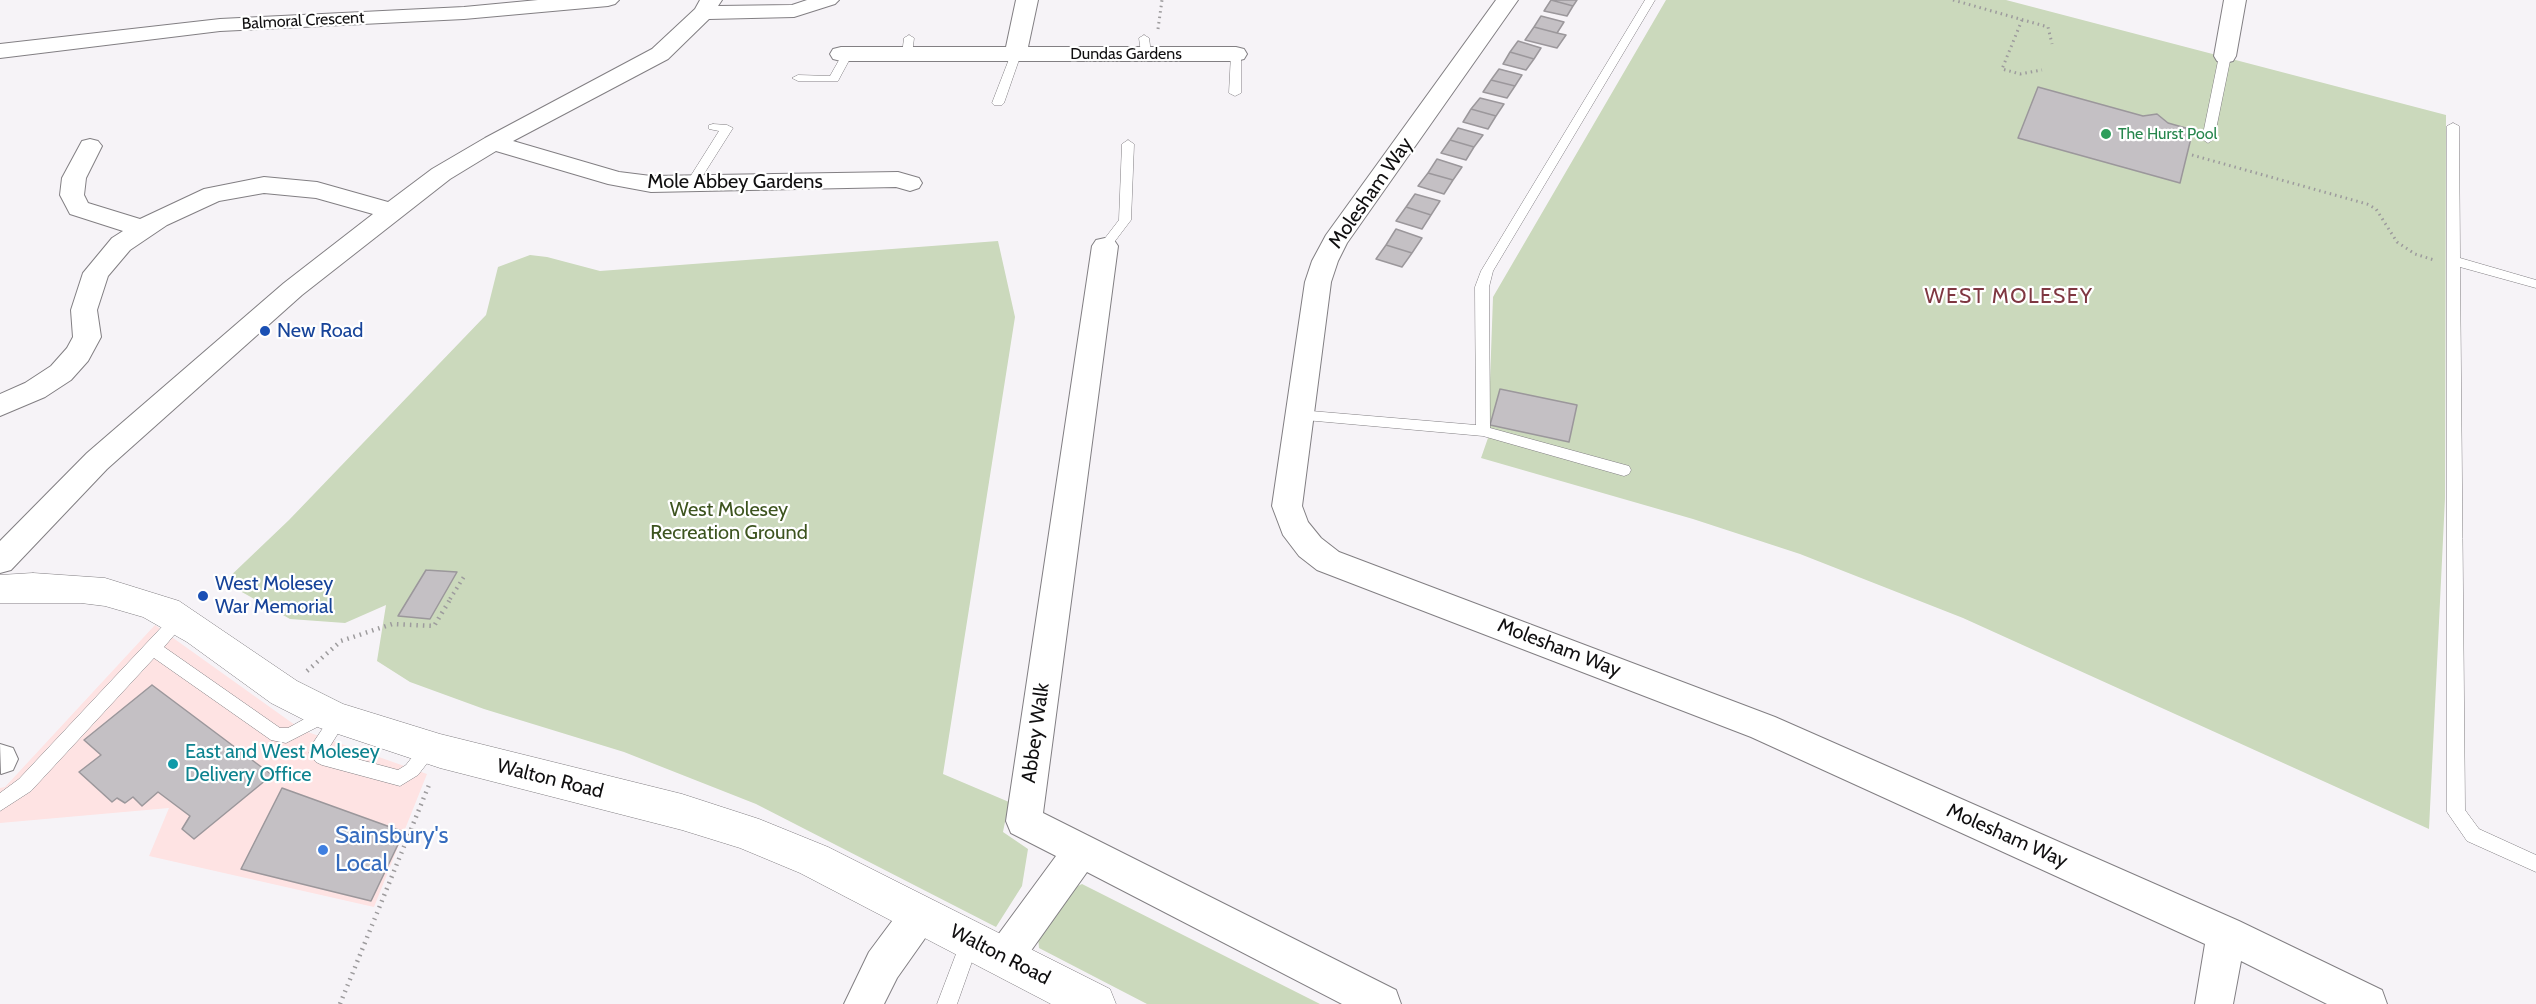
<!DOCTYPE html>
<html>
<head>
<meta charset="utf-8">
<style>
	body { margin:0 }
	canvas { display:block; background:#f6f3f7 }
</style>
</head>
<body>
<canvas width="2536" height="1004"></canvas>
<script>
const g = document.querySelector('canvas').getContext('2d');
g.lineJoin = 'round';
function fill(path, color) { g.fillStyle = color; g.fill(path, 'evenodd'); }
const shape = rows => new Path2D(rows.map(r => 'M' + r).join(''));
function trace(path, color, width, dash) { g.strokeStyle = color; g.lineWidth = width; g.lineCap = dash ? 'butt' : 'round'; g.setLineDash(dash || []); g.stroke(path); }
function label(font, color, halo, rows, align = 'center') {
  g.font = font + ' Cabin,sans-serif'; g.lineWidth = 4.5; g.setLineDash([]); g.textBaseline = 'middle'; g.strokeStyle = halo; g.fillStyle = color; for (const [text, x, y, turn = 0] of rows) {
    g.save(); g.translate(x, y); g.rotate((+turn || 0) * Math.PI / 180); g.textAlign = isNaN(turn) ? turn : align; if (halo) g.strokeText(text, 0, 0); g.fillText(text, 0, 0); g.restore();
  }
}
const commercial = shape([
	[155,625,302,730,427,774,374,907,149,856,169,808,0,823,0,788,5,787]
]);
const green = shape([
	[1666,0,2006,0,2446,115,2445,498,2429,829,1963,618,1800,554,1693,519,1481,458,1488,438,1493,297],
	[998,241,1015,317,943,774,1009,802,1003,832,1028,849,1022,886,996,927,756,804,624,752,484,709,410,682,377,661,386,605,345,623,290,619,224,582,289,520,486,315,498,267,530,255,547,257,600,271],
	[1082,884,1320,1004,1147,1004,1039,948,1038,936,1065,892]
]);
const building = shape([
	[1551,0,1577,0,1573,6,1551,0],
	[1551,0,1573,6,1567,16,1544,11,1551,0],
	[1541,16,1564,22,1557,33,1534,27,1541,16],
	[1534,27,1557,33,1566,35,1557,48,1525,40,1534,27],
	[1518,41,1541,48,1534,59,1510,52,1518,41],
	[1510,52,1534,59,1526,70,1503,64,1510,52],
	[1499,69,1522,75,1515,86,1491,80,1499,69],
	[1491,80,1515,86,1507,98,1483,92,1491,80],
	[2038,87,2143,116,2157,114,2168,123,2193,130,2180,183,2018,138,2038,87],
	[1480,98,1504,104,1496,116,1471,109,1480,98],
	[1471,109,1496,116,1488,129,1463,122,1471,109],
	[1458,128,1483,135,1474,147,1450,140,1458,128],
	[1450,140,1474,147,1466,160,1441,153,1450,140],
	[1437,159,1462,167,1453,180,1428,173,1437,159],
	[1428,173,1453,180,1444,194,1418,186,1428,173],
	[1415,194,1440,201,1431,215,1406,207,1415,194],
	[1406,207,1431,215,1422,229,1396,221,1406,207],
	[1396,229,1422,238,1412,253,1386,245,1396,229],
	[1386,245,1412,253,1402,267,1376,259,1386,245],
	[1500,389,1577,405,1569,442,1490,425,1500,389],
	[426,570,457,572,430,619,398,616,426,570],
	[152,685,272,775,194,839,182,829,190,816,158,792,142,806,133,797,125,803,117,798,112,802,79,772,101,755,84,740,152,685],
	[282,788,404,832,371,901,241,869,282,788]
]);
const pathFar2 = shape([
	[1953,0,2048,27,2052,44],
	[2022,20,2002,69,2020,74,2042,70],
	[1158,29,1162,0],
	[2192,155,2367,204,2376,209,2397,242,2415,254,2434,260]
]);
const pathFar1 = shape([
	[450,599,465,575]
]);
const path = shape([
	[307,671,341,641,392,624,434,626,451,598],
	[340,1004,429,785]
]);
const service = shape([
	[1645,0,1655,0,1493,271,1489,287,1490,428,1629,466,1631,470,1629,474,1624,476,1483,436,1294,419,1292,415,1294,411,1299,410,1476,425,1475,287,1481,271,1645,0],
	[909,35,914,38,912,55,907,58,902,55,904,38,909,35],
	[1144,35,1149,38,1151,53,1146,56,1141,53,1139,38,1144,35],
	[848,50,853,53,838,81,798,81,792,78,798,75,830,76,843,53,848,50],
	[1016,51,1021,54,1004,103,1002,105,994,105,992,103,1011,54,1016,51],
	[1236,51,1241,54,1241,93,1235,96,1229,93,1231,54,1236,51],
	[2225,53,2231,56,2214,139,2208,143,2202,139,2219,56,2225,53],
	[2453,123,2459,126,2460,258,2536,280,2536,288,2460,267,2465,810,2479,829,2536,855,2536,872,2467,841,2447,812,2447,126,2453,123],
	[713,124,727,125,733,128,695,188,687,188,685,185,719,131,709,129,709,125,713,124],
	[1128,140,1134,144,1131,220,1109,249,1105,250,1099,246,1119,220,1122,144,1128,140],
	[179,613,185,615,187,620,164,647,280,728,288,728,326,707,332,709,334,713,339,712,345,714,347,719,327,751,398,770,406,765,423,743,429,740,435,743,438,748,435,753,418,775,400,786,322,765,316,762,309,753,313,743,327,722,286,743,271,740,154,658,31,791,0,811,0,793,19,779,173,615,179,613],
	[971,930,978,933,980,939,957,1004,937,1004,964,933,971,930]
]);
const minor = shape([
	[538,0,619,0,615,4,608,6,464,19,220,31,0,58,0,44,220,19,464,7,538,0],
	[700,0,722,0,718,6,792,5,807,0,839,0,835,4,794,17,709,19,668,59,513,141,619,172,651,176,898,172,919,178,922,183,919,188,910,191,896,187,651,192,608,184,496,151,450,179,302,295,107,469,11,570,0,573,0,541,87,453,284,283,373,214,316,198,264,193,219,201,167,225,130,250,108,276,97,310,101,337,88,361,71,380,45,397,0,416,0,394,25,383,51,366,67,348,73,337,71,310,83,273,112,238,123,231,70,214,60,195,62,178,82,141,90,139,98,141,102,146,86,178,84,195,88,203,140,219,204,189,264,177,317,182,388,202,432,169,485,138,652,49,695,9,700,0],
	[1016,0,1038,0,1028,47,1236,47,1244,49,1247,54,1244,59,1236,61,841,61,833,59,830,54,833,49,841,47,1006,47,1016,0],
	[1496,0,1518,0,1347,243,1338,261,1331,282,1302,506,1308,522,1321,538,1339,552,1775,717,2239,921,2382,990,2387,1004,2327,1004,2241,961,2233,1004,2195,1004,2205,944,1751,737,1317,570,1299,556,1283,535,1272,506,1305,282,1312,261,1326,235,1496,0],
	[2224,0,2246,0,2236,56,2233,61,2225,63,2217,61,2214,56,2224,0],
	[1105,238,1114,240,1118,246,1043,813,1396,990,1401,1004,1342,1004,1087,872,1018,969,1005,975,992,969,986,956,992,943,1056,856,1011,833,1006,821,1092,246,1096,240,1105,238],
	[0,744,13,748,18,759,13,770,1,774,0,744],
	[920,896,933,901,939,914,933,927,897,978,884,1004,844,1004,869,952,907,901,920,896]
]);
const secondary = shape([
	[33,573,105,578,179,601,297,681,343,704,440,734,682,794,759,819,828,847,1110,989,1116,1004,1051,1004,800,873,740,848,682,830,440,768,320,728,271,703,187,642,143,617,105,606,81,603,0,603,0,575,33,573]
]);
const markers = [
	[2106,134,6,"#2e9e5b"],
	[265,331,6,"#1a4fb4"],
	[203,596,6,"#1a4fb4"],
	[173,764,6,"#0f9aa8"],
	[323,850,6,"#3f7fe0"]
];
const farStreetnames = [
	["Balmoral Crescent",303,21,-3],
	["Dundas Gardens",1126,54]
];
const farLeisurenames = [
	["The Hurst Pool",2118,134]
];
const streetNames = [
	["Mole Abbey Gardens",735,182],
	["Molesham Way",1371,193,-55],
	["Molesham Way",1559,648,21],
	["Abbey Walk",1036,733,-82],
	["Walton Road",550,779,14],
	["Molesham Way",2007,836,24],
	["Walton Road",1000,955,27]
];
const transitNames = [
	["New Road",277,331],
	["West Molesey",215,584],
	["War Memorial",215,607]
];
const parkNames = [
	["West Molesey",729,510],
	["Recreation Ground",729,533]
];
const cultureNames = [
	["East and West Molesey",185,752],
	["Delivery Office",185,775]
];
const neighbourhoodNames = [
	["WEST MOLESEY",2009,297]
];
const nearShopnames = [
	["Sainsbury's",335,836],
	["Local",335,864]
];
fill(commercial, '#fee3e3');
fill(green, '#cbd9bc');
fill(building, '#c4c0c4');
trace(building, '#9b979b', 1.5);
trace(service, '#827f83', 1);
trace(minor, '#827f83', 2);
trace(secondary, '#827f83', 1);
trace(pathFar2, '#9d9b9d', 3, [1.5, 4]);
trace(pathFar1, '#9d9b9d', 4, [1.5, 4.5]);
trace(path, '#9d9b9d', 4.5, [1.5, 5]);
fill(service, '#fff');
fill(minor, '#fff');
fill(secondary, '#fff');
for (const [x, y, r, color] of markers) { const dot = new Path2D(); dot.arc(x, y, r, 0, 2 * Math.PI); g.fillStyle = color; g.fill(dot); trace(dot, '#fff', 2); }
label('16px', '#100f10', '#fff', farStreetnames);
label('16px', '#27864d', '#fff', farLeisurenames, 'left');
label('20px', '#100f10', '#fff', streetNames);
label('20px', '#164399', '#fff', transitNames, 'left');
label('20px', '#3d541f', '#fff', parkNames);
label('20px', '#0d838f', '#fff', cultureNames, 'left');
g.letterSpacing = '1.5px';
label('21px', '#7f3741', '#fff', neighbourhoodNames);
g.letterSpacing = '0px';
label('24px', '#366cbe', '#fff', nearShopnames, 'left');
</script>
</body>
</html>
